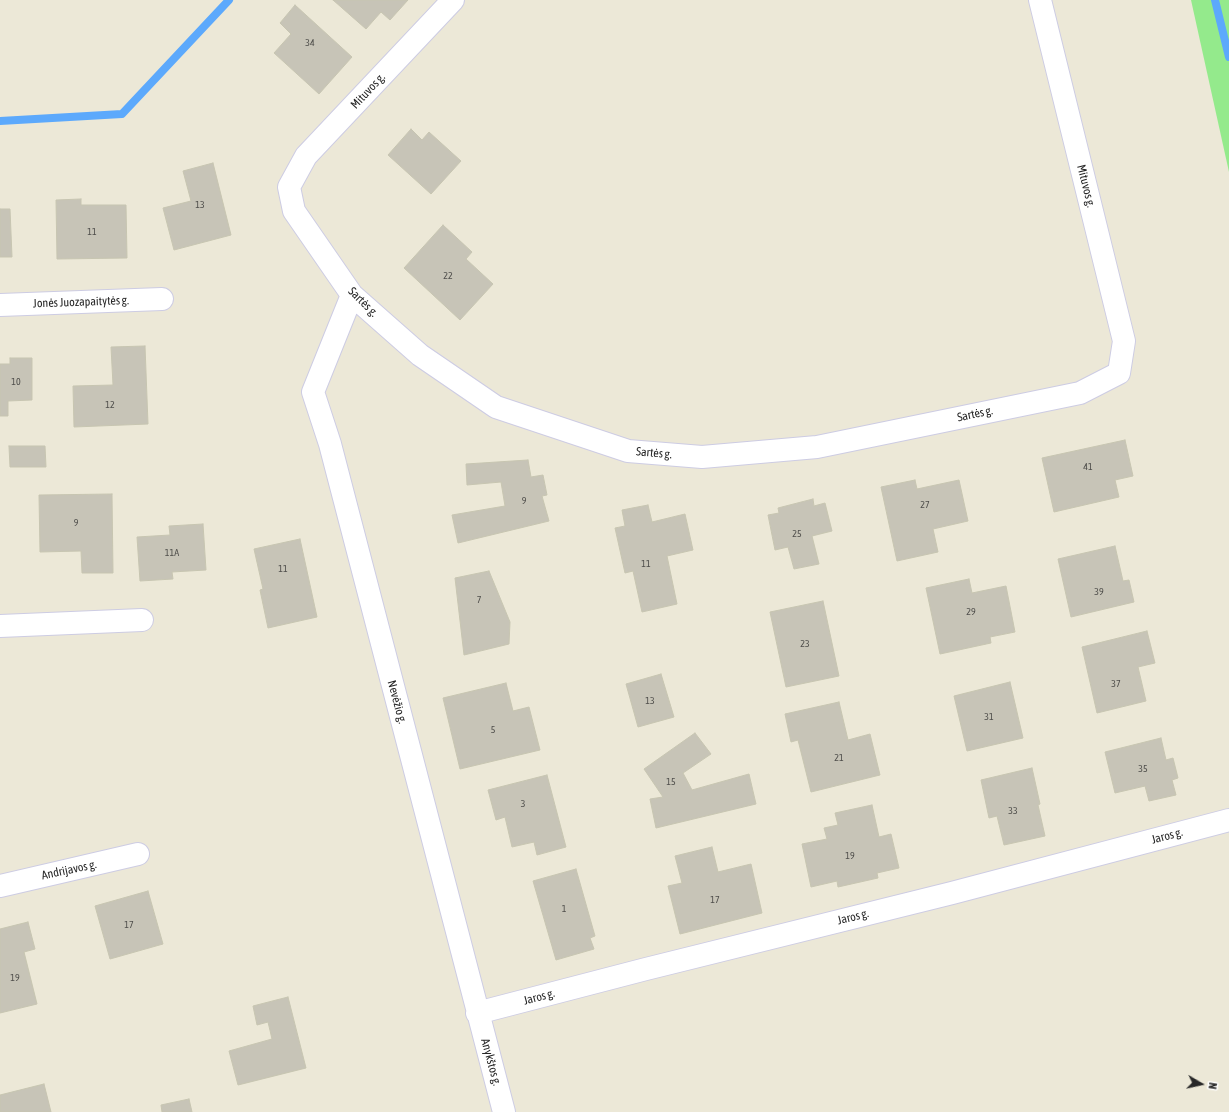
<!DOCTYPE html>
<html>
<head>
<meta charset="utf-8">
<style>
	body { margin:0 }
	#map { position:relative; width:1229px; height:1112px; overflow:hidden; background:#ece8d7; font-family:"Asap Condensed",sans-serif }
	canvas { display:block }
	.north { position:absolute; left:1181px; top:1064px; width:40px; height:40px; -webkit-text-stroke:3px #fff; paint-order:stroke; rotate:99deg; font-size:11px; font-weight:700; line-height:16px; text-align:center; color:#272727 }
	.north::after { content:''; display:block; margin:auto; width:14px; height:18px; background:#272727; clip-path:polygon(50% 0,100% 100%,50% 72%,0 100%) }
</style>
</head>
<body>
<div id="map">
<canvas width="1229" height="1112"></canvas>
<div class="north">N</div>
</div>
<script>
const g = document.querySelector('canvas').getContext('2d');
g.lineJoin = 'round';
function fill(path, color) { g.fillStyle = color; g.fill(path, 'evenodd'); }
const shape = rows => new Path2D(rows.map(r => 'M' + r).join(''));
function trace(path, color, width, dash) { g.strokeStyle = color; g.lineWidth = width; g.lineCap = dash ? 'butt' : 'round'; g.setLineDash(dash || []); g.stroke(path); }
function label(font, color, halo, rows, align = 'center') {
  g.font = font + ' "Asap Condensed",sans-serif'; g.lineWidth = 4; g.setLineDash([]); g.textBaseline = 'middle'; g.strokeStyle = halo; g.fillStyle = color; for (const [text, x, y, turn = 0] of rows) {
    g.save(); g.translate(x, y); g.rotate((+turn || 0) * Math.PI / 180); g.textAlign = isNaN(turn) ? turn : align; if (halo) g.strokeText(text, 0, 0); g.fillText(text, 0, 0); g.restore();
  }
}
const green = shape([
	[1191,0,1229,0,1229,172]
]);
const stream = shape([
	[1215,0,1229,57],
	[0,121,122,114,229,0]
]);
const building = shape([
	[333,0,408,0,390,20,381,12,366,29,333,0],
	[295,5,352,57,319,94,274,53,291,34,280,23,295,5],
	[411,129,422,140,429,132,461,161,431,194,388,155,411,129],
	[213,163,231,235,174,250,163,208,191,201,183,171,213,163],
	[81,199,81,205,126,205,127,258,57,259,56,200,81,199],
	[0,209,10,209,12,257,0,257,0,209],
	[443,225,472,252,466,259,493,284,460,320,404,268,443,225],
	[145,346,148,424,74,427,73,386,113,385,111,347,145,346],
	[10,358,32,358,32,400,8,401,8,416,0,416,0,364,10,364,10,358],
	[1125,440,1133,476,1115,480,1119,497,1054,512,1042,458,1125,440],
	[9,446,45,446,46,467,10,467,9,446],
	[528,460,531,477,543,475,547,495,542,496,549,521,458,543,452,515,505,506,501,482,467,485,466,464,528,460],
	[915,480,917,489,959,480,968,521,933,529,938,552,897,561,881,487,915,480],
	[112,494,113,573,82,573,81,551,40,552,39,495,112,494],
	[813,499,814,506,825,503,832,531,812,536,819,564,794,569,788,547,775,550,768,515,779,513,778,508,813,499],
	[648,505,652,522,685,514,693,550,667,556,677,604,642,612,633,571,625,573,615,528,625,526,622,510,648,505],
	[203,524,206,570,172,572,173,579,140,581,137,537,170,535,169,526,203,524],
	[300,539,317,617,268,628,260,590,263,589,254,549,300,539],
	[1115,546,1123,581,1129,580,1134,602,1071,617,1058,559,1115,546],
	[489,571,510,622,509,644,464,655,455,578,489,571],
	[969,579,972,593,1006,586,1015,632,990,637,991,643,940,654,926,588,969,579],
	[823,601,839,676,786,687,770,612,823,601],
	[1147,631,1155,663,1138,667,1146,701,1097,713,1082,647,1147,631],
	[661,674,674,717,638,727,626,684,661,674],
	[1010,682,1023,738,967,751,954,696,1010,682],
	[506,683,513,711,529,707,540,750,460,769,443,698,506,683],
	[839,702,848,740,870,734,880,775,811,792,798,740,791,742,785,714,839,702],
	[695,733,711,754,683,773,692,790,749,774,756,804,656,828,650,799,663,797,644,769,695,733],
	[1161,738,1166,760,1173,758,1178,778,1172,780,1176,795,1149,801,1145,786,1115,793,1105,752,1161,738],
	[1032,768,1040,804,1038,805,1045,836,1004,845,997,816,989,818,981,780,1032,768],
	[547,775,566,847,537,855,534,842,512,847,505,817,496,820,488,790,547,775],
	[872,805,879,837,891,834,899,868,877,873,878,878,838,887,837,881,811,887,802,844,827,839,824,828,838,825,835,813,872,805],
	[712,847,718,872,751,864,762,913,680,934,668,886,682,883,675,856,712,847],
	[576,869,595,936,590,938,594,949,556,960,533,881,576,869],
	[148,891,163,944,110,959,95,906,148,891],
	[28,922,35,949,24,952,37,1004,0,1013,0,929,28,922],
	[288,997,306,1068,238,1085,229,1051,272,1039,268,1022,257,1025,253,1006,288,997],
	[44,1084,51,1112,0,1112,0,1095,44,1084],
	[189,1099,192,1112,162,1112,161,1105,189,1099]
]);
const minor = shape([
	[453,0,306,156,289,187,294,211,352,295,420,355,496,407,628,451,702,457,817,447,1080,393,1119,373,1124,341,1040,0],
	[352,295,313,392,330,444,504,1112],
	[0,305,162,299],
	[0,626,142,620],
	[0,886,138,854],
	[477,1013,646,969,952,893,1229,820]
]);
const numberNames = [
	["34",310,43],
	["13",200,205],
	["11",92,232],
	["22",448,276],
	["10",16,382],
	["12",110,405],
	["41",1088,467],
	["9",524,501],
	["27",925,505],
	["9",76,523],
	["25",797,534],
	["11A",172,553],
	["11",646,564],
	["11",283,569],
	["39",1099,592],
	["7",479,600],
	["29",971,612],
	["23",805,644],
	["37",1116,684],
	["13",650,701],
	["31",989,717],
	["5",493,730],
	["21",839,758],
	["35",1143,769],
	["15",671,782],
	["3",523,804],
	["33",1013,811],
	["19",850,856],
	["17",715,900],
	["1",564,909],
	["17",129,925],
	["19",15,978]
];
const streetNames = [
	["Mituvos g.",368,91,-47],
	["Mituvos g.",1086,186,76],
	["Jonės Juozapaitytės g.",81,302,-2],
	["Sartės g.",363,302,45],
	["Sartės g.",975,414,-12],
	["Sartės g.",654,453,5],
	["Nevėžio g.",397,702,75],
	["Jaros g.",1167,836,-15],
	["Andrijavos g.",69,870,-12],
	["Jaros g.",853,917,-14],
	["Jaros g.",539,997,-15],
	["Anykštos g.",491,1062,75]
];
fill(green, '#94ea8c');
trace(stream, '#5ca9fc', 8);
fill(building, '#c7c4b7');
trace(building, '#c7c5b1', 1);
trace(minor, '#cdcce3', 24);
trace(minor, '#fff', 22);
label('10px', '#4f4e4b', null, numberNames);
label('12px', '#272727', '#fff', streetNames);
</script>
</body>
</html>
